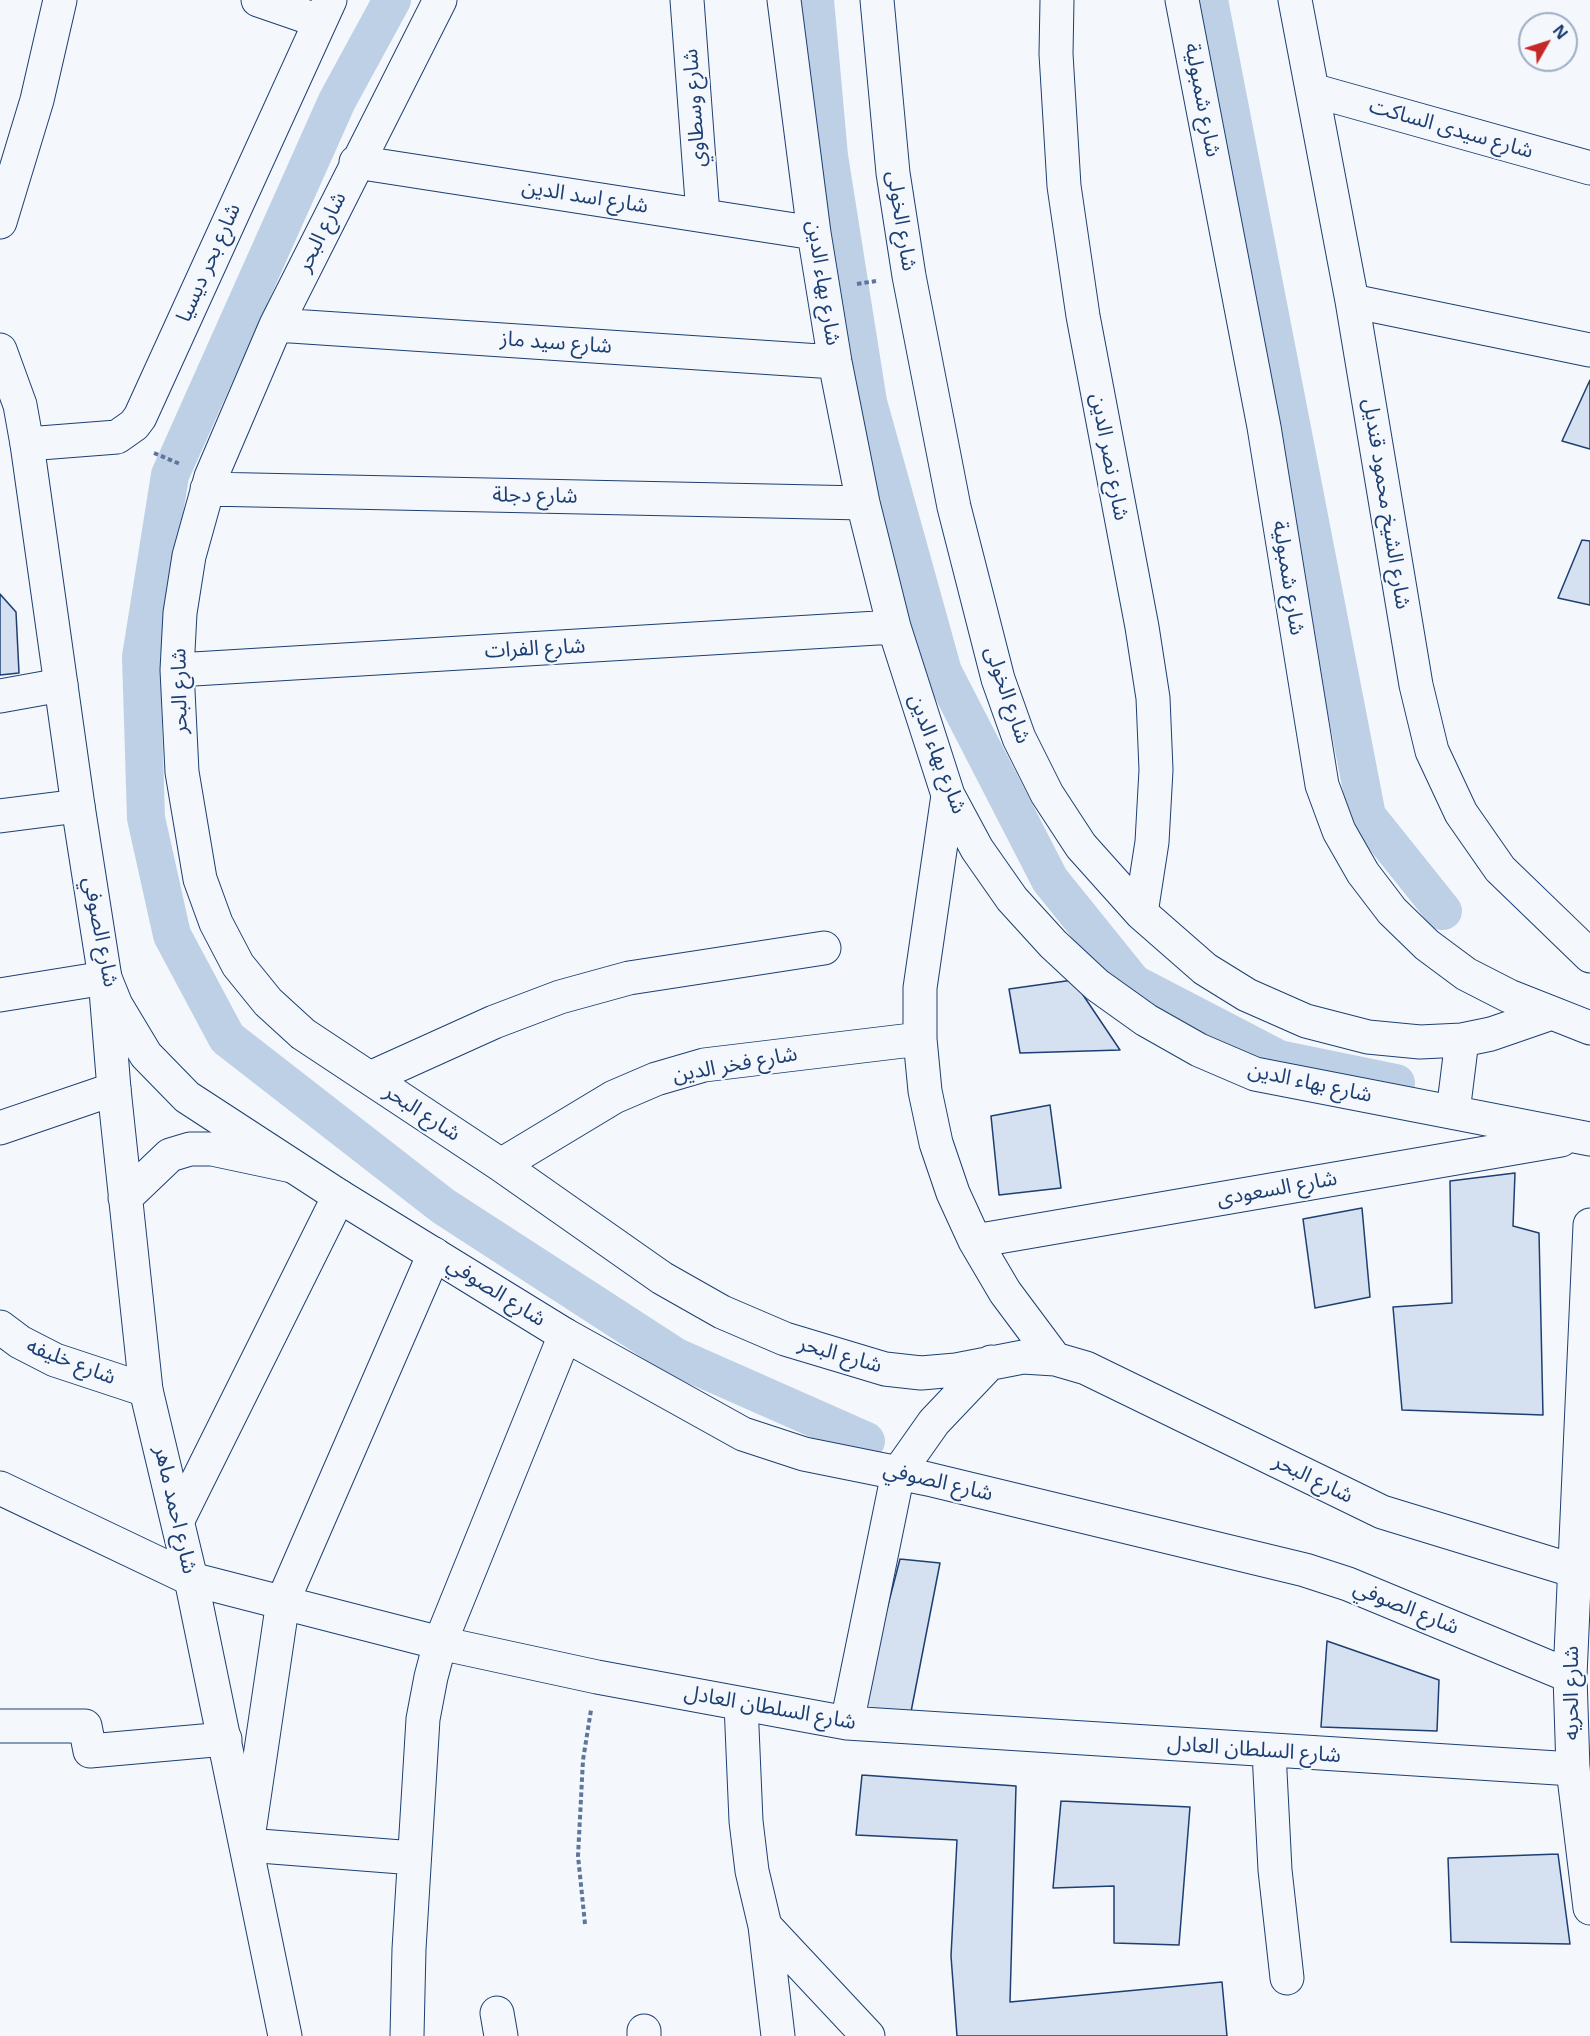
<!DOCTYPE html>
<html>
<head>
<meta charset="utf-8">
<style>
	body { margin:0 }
	#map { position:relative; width:1590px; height:2036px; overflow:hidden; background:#f4f7fb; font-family:"Open Sans",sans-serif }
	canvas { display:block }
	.north { position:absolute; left:1518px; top:12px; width:60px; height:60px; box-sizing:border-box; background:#f4f7fb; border:2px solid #9eadc5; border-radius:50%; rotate:51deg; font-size:16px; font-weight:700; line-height:24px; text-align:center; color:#1d3f73 }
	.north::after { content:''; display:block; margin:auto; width:21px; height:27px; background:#c62828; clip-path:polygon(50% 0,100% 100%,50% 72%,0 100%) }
</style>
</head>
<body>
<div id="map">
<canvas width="1590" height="2036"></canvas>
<div class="north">N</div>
</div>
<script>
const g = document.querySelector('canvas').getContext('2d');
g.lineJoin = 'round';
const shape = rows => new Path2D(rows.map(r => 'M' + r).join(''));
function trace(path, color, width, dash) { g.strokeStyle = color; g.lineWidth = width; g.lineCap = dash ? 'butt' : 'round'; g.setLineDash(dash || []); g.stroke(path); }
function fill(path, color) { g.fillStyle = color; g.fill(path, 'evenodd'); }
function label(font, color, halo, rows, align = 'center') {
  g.font = font + ' "Open Sans","Noto Sans Arabic",sans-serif'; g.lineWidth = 4.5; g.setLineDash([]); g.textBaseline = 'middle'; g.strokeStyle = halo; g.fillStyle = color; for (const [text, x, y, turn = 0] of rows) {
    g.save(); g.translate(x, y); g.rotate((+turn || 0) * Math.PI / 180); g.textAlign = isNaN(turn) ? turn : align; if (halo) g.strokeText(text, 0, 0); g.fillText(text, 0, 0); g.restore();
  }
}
const canal = shape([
	[392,0,337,101,170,475,141,657,146,818,172,935,227,1038,443,1206,676,1357,866,1441],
	[815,0,829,156,868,402,943,672,1050,880,1133,983,1279,1059,1396,1083],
	[1209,0,1367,816,1443,911]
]);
const building = shape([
	[1590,380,1590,449,1562,441,1590,380],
	[1582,540,1590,541,1590,605,1558,598,1582,540],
	[0,594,16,612,19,673,0,675,0,594],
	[1073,980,1120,1050,1020,1053,1009,989,1073,980],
	[1050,1105,1061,1188,999,1195,991,1116,1050,1105],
	[1515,1173,1513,1226,1539,1233,1543,1415,1402,1410,1393,1307,1452,1303,1450,1181,1515,1173],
	[1362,1208,1370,1297,1315,1308,1303,1219,1362,1208],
	[900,1559,940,1563,910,1717,861,1709,900,1559],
	[1327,1641,1439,1680,1437,1731,1321,1727,1327,1641],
	[862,1775,1016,1786,1010,2002,1222,1982,1227,2036,957,2036,951,1956,957,1840,856,1835,862,1775],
	[1061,1801,1190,1807,1179,1945,1114,1943,1114,1886,1053,1888,1061,1801],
	[1558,1854,1570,1944,1451,1942,1448,1858,1558,1854]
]);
const path = shape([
	[857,284,876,281],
	[154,453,180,464],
	[585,1924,578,1856,583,1760,591,1710]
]);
const minor = shape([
	[258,0,319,21],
	[440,0,276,325,211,477,189,556,180,613,177,670,182,772,200,879,216,923,238,965,268,1002,303,1034,501,1165,662,1278,722,1312,785,1339,885,1369,921,1373,956,1370,1023,1357,1055,1359,1086,1368,1382,1512,1575,1571],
	[687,0,703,215],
	[784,0,814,233,835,362,863,503,894,627,948,795,977,849,1012,899,1053,944,1097,985,1146,1020,1199,1050,1255,1074,1590,1139],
	[877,0,893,173,909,276,954,507,998,679,1019,738,1047,794,1081,846,1141,913,1205,969,1247,995,1306,1021,1368,1037,1420,1042,1462,1040,1491,1034,1549,1014],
	[1057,0,1056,54,1064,186,1083,316,1142,627,1153,698,1156,770,1152,842,1141,913],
	[1182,0,1264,427,1322,785,1339,831,1363,873,1392,911,1427,945,1466,974,1509,996,1590,1028],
	[1295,0,1352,301,1416,685,1432,751,1461,813,1500,869,1590,956],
	[1312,90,1590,168],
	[356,162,814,233],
	[0,222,37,100,60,0],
	[1352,301,1590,350],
	[276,325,835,362],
	[27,444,117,437,134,425,140,417,330,0],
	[207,489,863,503],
	[177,670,894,627],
	[0,696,61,685],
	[948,795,920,988,920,1039,925,1091,936,1143,953,1193,975,1241,1005,1292,1055,1359],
	[0,816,78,806],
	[0,995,105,978],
	[370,1078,494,1022,560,997,629,978,824,948],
	[1453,1112,1462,1040],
	[0,1128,114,1089],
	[501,1165,614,1097,656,1079,704,1065,920,1039],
	[975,1241,1561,1140],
	[0,1327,20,1342,55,1360,146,1390],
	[0,1488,191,1579,440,1643,597,1677,847,1723,1573,1769],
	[178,1520,339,1196],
	[741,1704,746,1821,752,1871,765,1926,778,2036],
	[847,1723,898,1473,934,1422,991,1362],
	[0,1726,85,1726,90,1751,225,1739],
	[1269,1752,1275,1870,1287,1978],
	[414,1858,247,1845,283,1601,434,1254],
	[765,1926,868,2036],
	[497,2013,501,2036],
	[644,2031,644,2036],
	[407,2036,409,1949,423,1719,431,1677,440,1643,565,1335]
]);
const tertiary = shape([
	[0,350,20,405,27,444,78,806,105,978,116,1005,146,1055,187,1097,339,1196,565,1335,743,1434,804,1454,928,1479,1305,1570,1348,1584,1570,1676],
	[1590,1225,1570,1676,1573,1769,1590,1908]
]);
const secondary = shape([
	[105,978,114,1089,146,1390,191,1579,285,2036],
	[125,1198,170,1155,190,1149,212,1149,292,1166]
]);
const streetNames = [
	["شارع شمبولية",1202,100,79],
	["شارع وسطاوي",695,108,-94],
	["شارع سيدى الساكت",1451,129,16],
	["شارع اسد الدين",585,197,9],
	["شارع الخولى",901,221,81],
	["شارع البحر",322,232,-64],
	["شارع بحر ديسيا",209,263,-66],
	["شارع بهاء الدين",823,283,81],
	["شارع سيد ماز",556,343,4],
	["شارع نصر الدين",1109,457,79],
	["شارع دجلة",535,496,1],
	["شارع الشيخ محمود قنديل",1386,504,81],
	["شارع شمبولية",1288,578,81],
	["شارع الفرات",535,649,-3],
	["شارع البحر",180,691,-91],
	["شارع الخولى",1007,695,71],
	["شارع بهاء الدين",937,754,69],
	["شارع الصوفي",100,932,79],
	["شارع فخر الدين",735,1065,-10],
	["شارع بهاء الدين",1310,1083,12],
	["شارع البحر",422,1113,33],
	["شارع السعودى",1277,1189,-10],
	["شارع الصوفي",496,1292,32],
	["شارع البحر",840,1355,16],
	["شارع خليفه",71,1362,21],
	["شارع البحر",1313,1479,26],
	["شارع الصوفي",938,1482,13],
	["شارع احمد ماهر",175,1510,77],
	["شارع الصوفي",1406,1608,22],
	["شارع الحريه",1572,1693,-90],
	["شارع السلطان العادل",770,1708,10],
	["شارع السلطان العادل",1254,1750,4]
];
trace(canal, '#bed0e5', 38);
fill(building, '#d5e0f0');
trace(building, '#1d3f73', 1.5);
trace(minor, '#1d3f73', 35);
trace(tertiary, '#1d3f73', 35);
trace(secondary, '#1d3f73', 35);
trace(path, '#5e769c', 4, [4.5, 3]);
trace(minor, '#f4f7fb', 33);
trace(tertiary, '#f4f7fb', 33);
trace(secondary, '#f4f7fb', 33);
label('21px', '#1d3f73', '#f4f7fb', streetNames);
</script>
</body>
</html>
